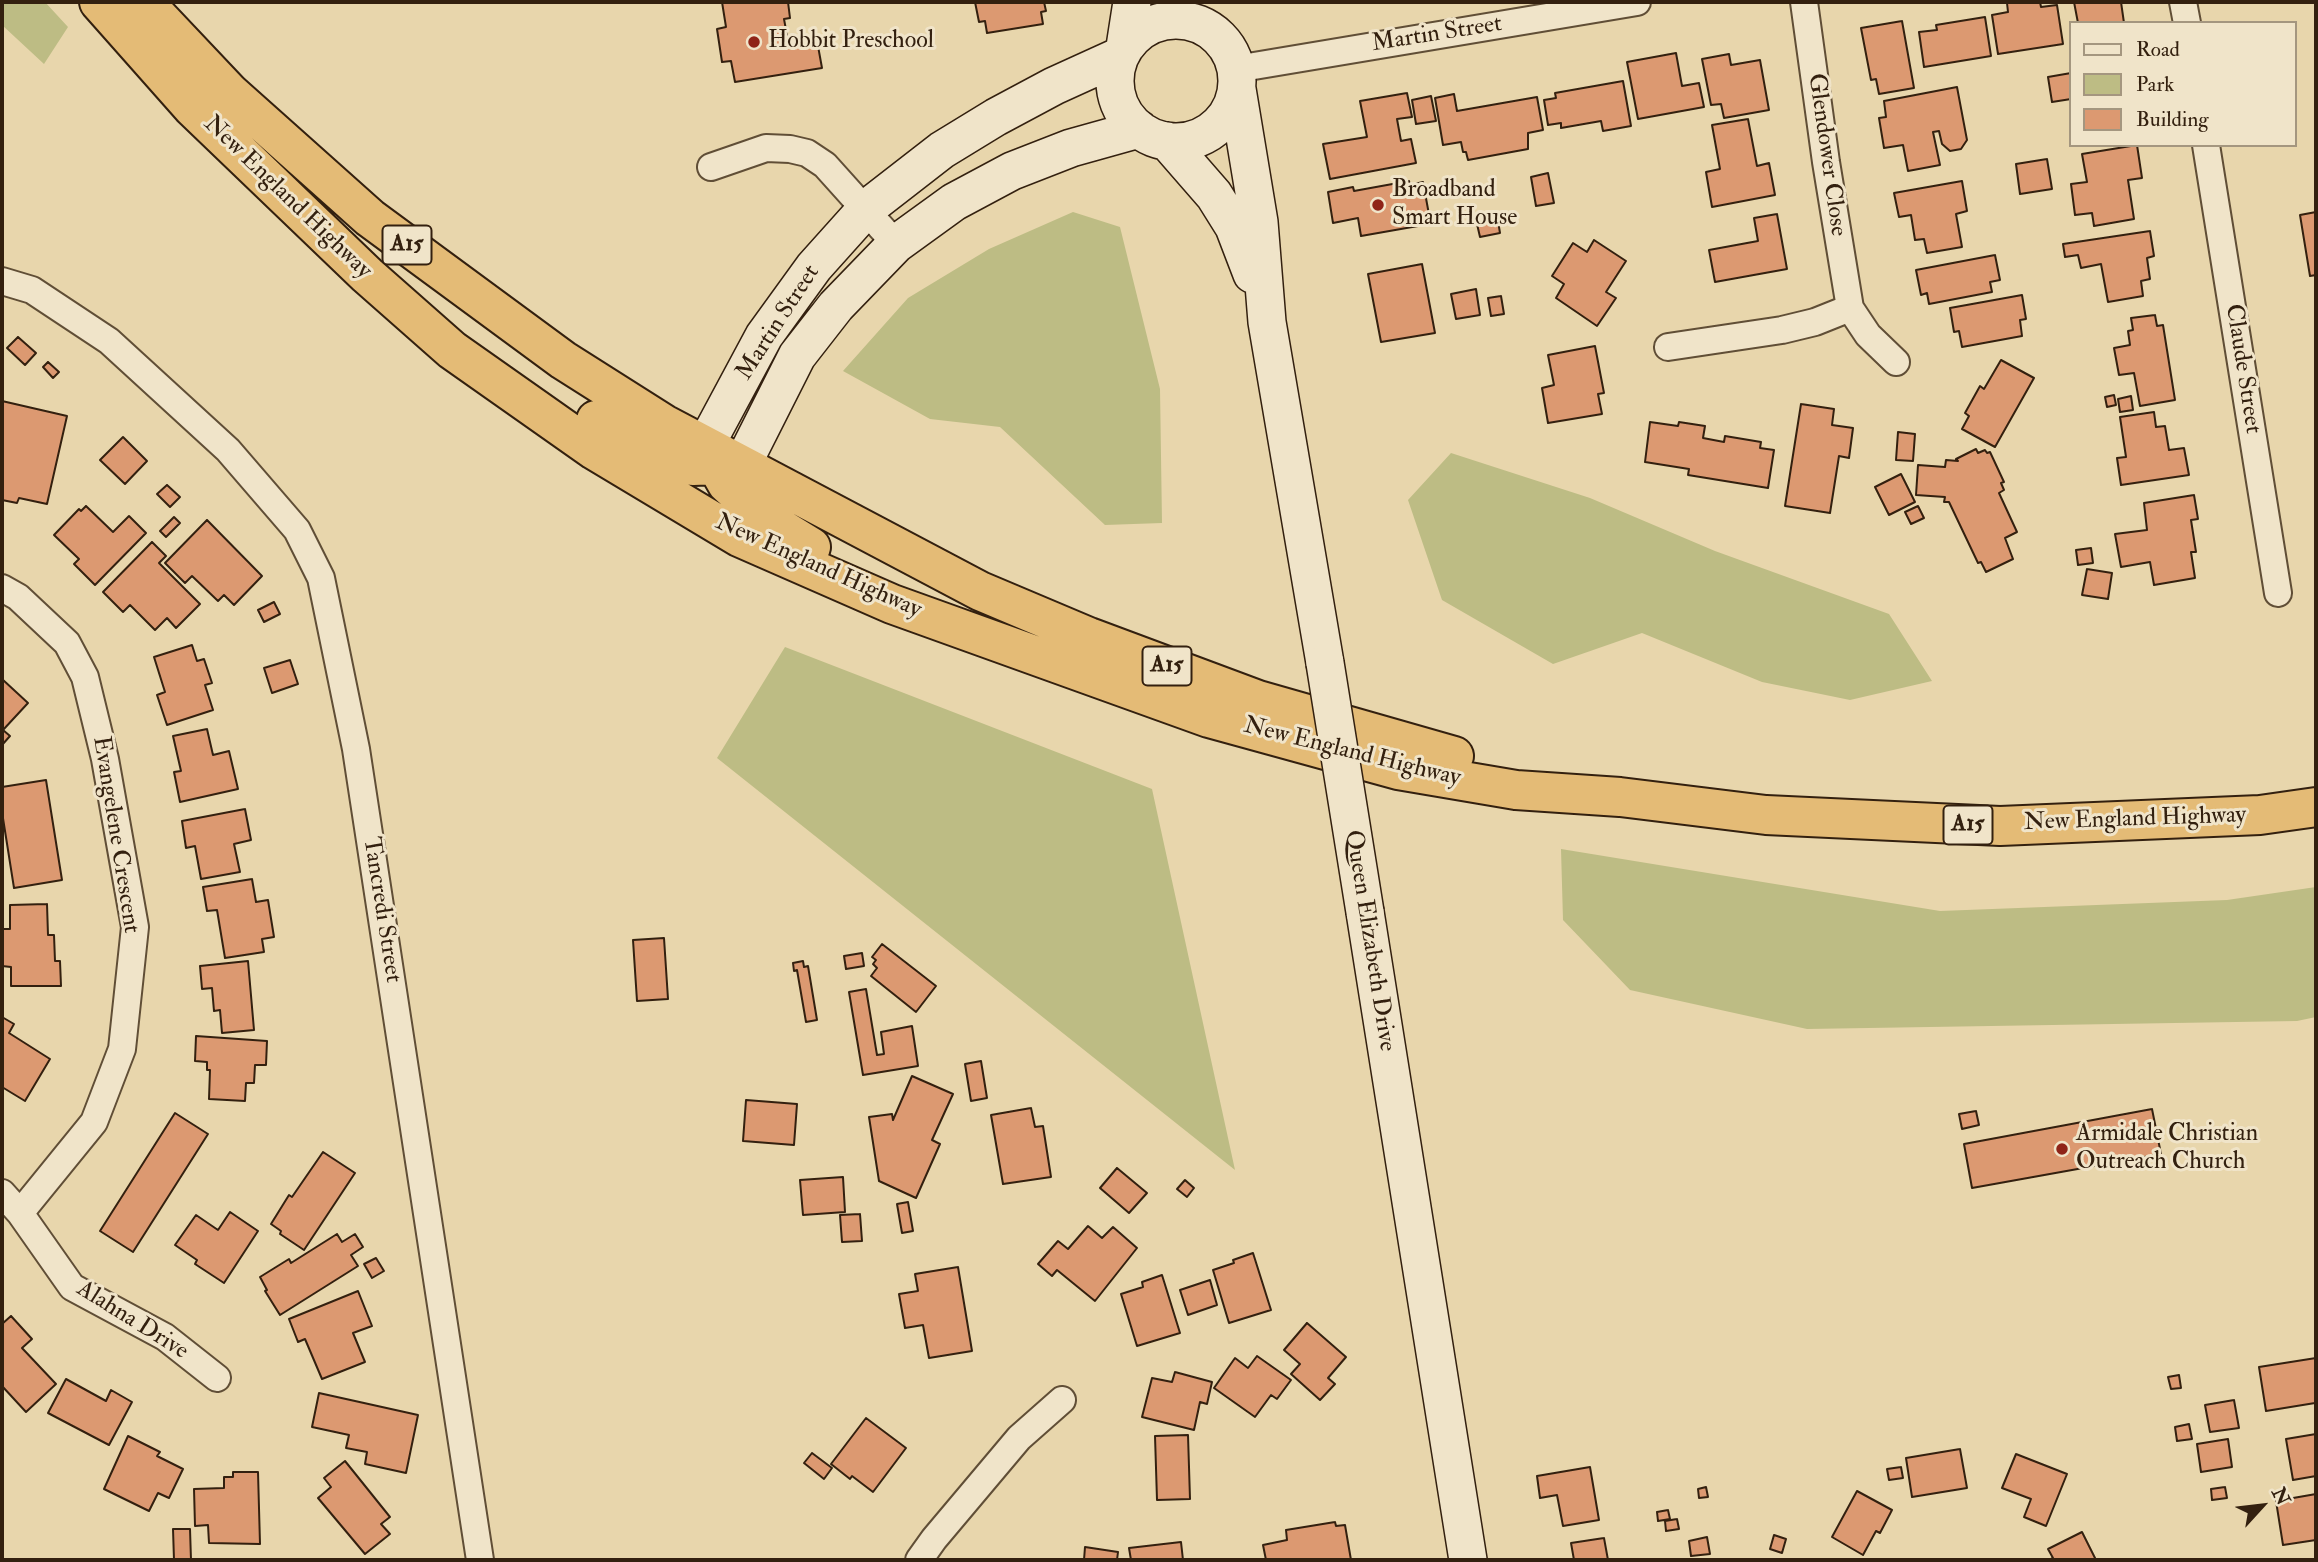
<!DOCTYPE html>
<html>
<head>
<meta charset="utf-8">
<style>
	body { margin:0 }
	#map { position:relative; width:2318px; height:1562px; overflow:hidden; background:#e8d6ac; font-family:"IM FELL Double Pica",serif }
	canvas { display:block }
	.frame { position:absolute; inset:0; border:4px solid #33200f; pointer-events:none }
	.legend { position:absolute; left:2069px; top:21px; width:228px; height:126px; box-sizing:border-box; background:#f0e4c9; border:2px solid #a4967f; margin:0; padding:9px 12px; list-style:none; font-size:21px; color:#33200f }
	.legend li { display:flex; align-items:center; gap:14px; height:35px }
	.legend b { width:35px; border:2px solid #a4967f }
	.north { position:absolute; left:2227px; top:1471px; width:70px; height:70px; -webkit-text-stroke:5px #f0e4c9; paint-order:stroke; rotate:63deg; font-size:19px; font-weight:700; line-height:28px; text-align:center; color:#33200f }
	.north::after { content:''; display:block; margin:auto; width:24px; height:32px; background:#33200f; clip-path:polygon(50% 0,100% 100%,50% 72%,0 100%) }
</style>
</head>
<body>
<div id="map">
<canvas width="2318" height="1562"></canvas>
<div class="frame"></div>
<ul class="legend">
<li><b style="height:9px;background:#f0e4c9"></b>Road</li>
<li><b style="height:19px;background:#bdbc84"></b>Park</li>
<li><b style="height:19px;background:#dc9971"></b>Building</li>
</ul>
<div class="north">N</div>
</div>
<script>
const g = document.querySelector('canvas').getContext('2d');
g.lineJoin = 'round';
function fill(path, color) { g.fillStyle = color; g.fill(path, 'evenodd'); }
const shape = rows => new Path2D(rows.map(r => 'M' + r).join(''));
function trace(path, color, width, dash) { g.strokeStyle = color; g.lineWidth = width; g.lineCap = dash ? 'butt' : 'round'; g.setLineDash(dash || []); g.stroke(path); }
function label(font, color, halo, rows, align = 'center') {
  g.font = font + ' "IM FELL Double Pica",serif'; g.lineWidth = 6; g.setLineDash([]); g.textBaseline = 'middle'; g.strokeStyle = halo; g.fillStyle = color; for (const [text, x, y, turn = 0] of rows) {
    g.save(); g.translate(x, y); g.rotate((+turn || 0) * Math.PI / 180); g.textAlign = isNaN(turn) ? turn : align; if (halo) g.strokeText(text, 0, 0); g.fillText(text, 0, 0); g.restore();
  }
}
const green = shape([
	[2,2,45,2,68,27,44,64,2,25],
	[1073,212,1120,227,1160,389,1162,523,1105,525,1000,427,930,419,843,371,908,298,989,249],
	[1451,453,1590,498,1715,551,1889,614,1932,681,1850,700,1762,682,1642,633,1553,664,1442,600,1408,500],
	[785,647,1152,789,1235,1170,717,758],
	[1561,849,1940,911,2227,900,2316,887,2316,1017,2297,1021,1807,1029,1630,990,1563,920]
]);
const building = shape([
	[722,2,788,2,790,18,784,19,789,46,797,45,796,39,816,35,822,68,735,82,731,61,722,62,717,29,726,27,722,2],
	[975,2,1044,2,1046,11,1041,12,1043,24,987,33,985,21,979,22,975,2],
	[2016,2,2040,2,2041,7,2057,5,2063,44,1998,54,1992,15,2008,12,2007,3,2016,2],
	[2074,2,2121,2,2124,23,2078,23,2074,2],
	[1985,17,1991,56,1924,67,1919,32,1937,30,1936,25,1985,17],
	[1902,21,1914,88,1879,94,1876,79,1871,80,1861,28,1902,21],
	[1676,53,1682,86,1699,83,1704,107,1638,119,1627,62,1676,53],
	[1729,54,1731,65,1760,60,1769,110,1724,118,1721,104,1711,105,1702,59,1729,54],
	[2071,73,2071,99,2052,102,2048,77,2071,73],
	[1623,81,1631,126,1603,131,1601,121,1561,128,1561,123,1548,125,1544,100,1556,98,1555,93,1623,81],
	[1957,87,1967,140,1961,149,1950,151,1942,144,1939,131,1933,132,1940,165,1908,171,1903,145,1884,148,1879,118,1886,117,1884,101,1957,87],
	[1407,93,1412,117,1397,119,1401,141,1411,139,1416,163,1330,179,1323,144,1367,137,1360,101,1407,93],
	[1454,94,1457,111,1537,97,1543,130,1528,133,1528,149,1468,160,1466,152,1463,152,1461,142,1443,145,1435,98,1454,94],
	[1431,96,1436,121,1416,124,1412,100,1431,96],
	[1748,119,1757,166,1769,163,1775,195,1712,207,1706,172,1720,169,1712,125,1748,119],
	[2137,145,2142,178,2128,180,2134,219,2094,226,2092,213,2075,215,2071,184,2087,182,2082,154,2137,145],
	[2047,159,2052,189,2020,194,2016,164,2047,159],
	[1548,173,1554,203,1536,206,1531,177,1548,173],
	[1409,181,1410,185,1423,182,1430,220,1417,223,1418,226,1361,236,1358,218,1333,223,1328,192,1353,187,1354,191,1409,181],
	[1962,181,1967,211,1956,214,1962,247,1927,253,1924,239,1915,240,1911,215,1899,217,1894,193,1962,181],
	[2316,212,2316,275,2310,276,2300,215,2316,212],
	[1777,214,1787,269,1715,282,1709,250,1758,241,1754,218,1777,214],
	[1498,221,1500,233,1480,237,1477,224,1498,221],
	[2150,231,2154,256,2147,258,2150,279,2141,281,2143,296,2108,302,2101,264,2081,268,2078,255,2065,257,2063,244,2150,231],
	[1594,240,1626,261,1606,292,1616,298,1597,326,1556,298,1564,284,1552,276,1573,243,1587,252,1594,240],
	[1995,255,2000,280,1990,282,1992,292,1929,304,1927,293,1921,295,1916,270,1995,255],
	[1422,264,1435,333,1381,342,1368,274,1422,264],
	[1476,289,1480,315,1456,319,1451,294,1476,289],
	[2022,295,2026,319,2020,320,2022,336,1962,347,1959,331,1954,332,1950,308,2022,295],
	[1501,296,1504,314,1491,316,1488,298,1501,296],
	[2155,315,2157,326,2163,325,2175,400,2140,406,2134,373,2119,375,2114,348,2130,345,2128,331,2133,330,2131,318,2155,315],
	[18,337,36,353,25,365,7,348,18,337],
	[1595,346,1604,393,1598,394,1602,414,1548,423,1542,388,1554,385,1548,355,1595,346],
	[2001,360,2034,378,1995,447,1962,429,1969,416,1965,413,1980,386,1984,389,2001,360],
	[48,362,59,372,53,378,43,367,48,362],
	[2114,395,2116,405,2107,407,2105,397,2114,395],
	[2131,396,2133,410,2120,412,2118,399,2131,396],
	[2,401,67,416,47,504,19,498,17,503,2,500,2,401],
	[1801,404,1834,409,1832,425,1853,428,1849,458,1839,456,1830,513,1785,506,1801,404],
	[2154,412,2156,427,2165,426,2169,450,2184,448,2189,475,2121,485,2117,458,2126,457,2120,417,2154,412],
	[1650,422,1678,426,1679,422,1705,426,1703,438,1724,442,1725,436,1761,442,1760,448,1774,450,1768,488,1688,475,1689,469,1645,462,1650,422],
	[1898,432,1915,434,1913,461,1896,460,1898,432],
	[123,437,147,461,125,484,100,460,123,437],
	[1976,449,1978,453,1985,450,1987,453,1990,452,2004,482,2001,483,2004,490,1999,493,2017,532,2005,538,2013,559,1986,572,1981,562,1978,563,1949,502,1944,502,1945,497,1916,495,1918,465,1945,467,1946,460,1958,461,1956,459,1976,449],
	[1901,474,1915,502,1889,515,1875,487,1901,474],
	[167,485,180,497,170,507,157,494,167,485],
	[2194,495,2198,519,2191,520,2196,552,2191,552,2195,578,2154,585,2150,562,2121,567,2115,534,2147,530,2144,503,2194,495],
	[86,506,113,532,129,516,146,533,95,585,74,564,79,559,54,535,79,509,81,511,86,506],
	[1918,506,1924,518,1911,524,1905,512,1918,506],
	[174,517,180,523,166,537,160,531,174,517],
	[207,520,262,576,234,605,224,595,218,601,192,576,185,583,165,563,207,520],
	[152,542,166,556,159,563,200,604,176,628,167,618,155,630,130,605,123,612,103,592,152,542],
	[2091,548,2093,563,2078,565,2076,550,2091,548],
	[2087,569,2112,573,2108,599,2082,595,2087,569],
	[274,602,280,614,264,622,258,610,274,602],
	[192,645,197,661,204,659,212,683,205,685,213,710,167,725,157,695,165,692,154,657,192,645],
	[290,660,298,684,272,693,264,668,290,660],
	[2,679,28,703,3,730,10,736,2,745,2,679],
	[207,729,213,755,229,751,238,789,180,802,174,772,181,771,173,736,207,729],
	[46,780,62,880,14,888,2,812,2,787,46,780],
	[245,809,251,840,234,844,240,872,201,879,195,846,186,848,182,821,245,809],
	[252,879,256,902,268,900,274,937,262,939,264,952,225,958,217,910,207,911,203,887,252,879],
	[47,904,48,935,54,935,55,961,60,961,61,986,11,986,11,967,2,966,2,929,10,929,10,905,47,904],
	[664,938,668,999,637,1001,633,940,664,938],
	[882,944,936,986,916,1012,871,976,877,968,873,964,876,960,872,957,882,944],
	[862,953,864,966,846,969,844,956,862,953],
	[248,961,254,1030,222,1033,220,1010,214,1011,212,988,202,989,200,966,248,961],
	[803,961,804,967,808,966,817,1020,806,1022,797,970,794,971,793,963,803,961],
	[866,989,877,1055,884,1054,881,1032,912,1026,918,1066,863,1075,849,992,866,989],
	[2,1017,14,1024,9,1033,50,1059,25,1101,2,1087,2,1017],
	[196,1036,267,1041,266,1065,255,1065,254,1083,246,1083,245,1101,209,1099,210,1070,207,1070,207,1062,195,1061,196,1036],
	[981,1061,987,1098,971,1101,965,1064,981,1061],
	[912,1076,953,1094,932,1140,940,1144,916,1198,879,1181,869,1117,892,1114,893,1120,912,1076],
	[746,1100,797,1104,794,1145,743,1141,746,1100],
	[1031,1108,1035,1127,1043,1126,1051,1177,1003,1184,991,1115,1031,1108],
	[2152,1109,2161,1154,1972,1188,1964,1144,2152,1109],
	[1976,1111,1979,1125,1962,1129,1959,1114,1976,1111],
	[175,1113,208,1134,133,1252,100,1231,175,1113],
	[323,1152,355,1173,304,1250,280,1234,281,1231,271,1224,289,1195,292,1197,323,1152],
	[1117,1168,1147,1193,1129,1213,1100,1188,1117,1168],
	[843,1177,845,1212,803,1215,800,1180,843,1177],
	[1185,1180,1194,1188,1187,1197,1177,1189,1185,1180],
	[908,1202,913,1231,902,1233,897,1204,908,1202],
	[230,1212,258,1231,224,1283,195,1264,197,1260,175,1245,196,1215,218,1230,230,1212],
	[860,1214,862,1241,842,1242,840,1215,860,1214],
	[1088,1226,1102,1238,1113,1227,1137,1248,1095,1301,1057,1270,1052,1276,1038,1264,1058,1241,1068,1249,1088,1226],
	[337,1234,342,1242,355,1234,363,1247,351,1255,358,1266,280,1315,265,1291,267,1290,260,1277,289,1259,291,1263,337,1234],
	[1253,1253,1271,1310,1229,1323,1213,1270,1234,1263,1233,1260,1253,1253],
	[376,1258,384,1271,372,1278,364,1264,376,1258],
	[958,1267,972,1351,929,1358,923,1325,905,1328,899,1294,918,1291,915,1274,958,1267],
	[1162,1275,1180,1333,1137,1346,1121,1294,1143,1287,1142,1282,1162,1275],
	[1210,1280,1217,1305,1188,1315,1180,1290,1210,1280],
	[358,1291,372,1326,353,1333,365,1362,322,1379,305,1339,298,1342,289,1319,358,1291],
	[11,1316,32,1339,22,1348,56,1384,26,1412,2,1386,2,1324,11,1316],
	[1307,1323,1346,1357,1328,1378,1335,1384,1320,1400,1291,1374,1300,1364,1284,1350,1307,1323],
	[1257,1356,1291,1380,1277,1399,1271,1395,1255,1417,1214,1388,1235,1358,1248,1368,1257,1356],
	[2316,1358,2315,1403,2266,1411,2259,1367,2316,1358],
	[1175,1372,1212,1382,1207,1404,1200,1402,1194,1430,1142,1417,1152,1378,1172,1382,1175,1372],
	[2179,1375,2181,1388,2171,1389,2168,1377,2179,1375],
	[66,1379,106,1401,111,1390,132,1402,109,1445,48,1413,66,1379],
	[319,1393,418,1415,406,1473,365,1464,367,1452,346,1448,349,1435,312,1427,319,1393],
	[2234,1400,2239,1428,2210,1432,2205,1405,2234,1400],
	[866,1418,906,1448,873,1492,852,1476,850,1479,831,1464,866,1418],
	[2189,1424,2192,1439,2177,1441,2175,1427,2189,1424],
	[2316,1434,2316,1476,2293,1480,2286,1439,2316,1434],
	[1188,1435,1190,1499,1157,1500,1155,1436,1188,1435],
	[128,1436,160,1452,157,1456,183,1469,169,1498,158,1493,149,1511,104,1489,128,1436],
	[2228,1439,2232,1467,2201,1472,2197,1444,2228,1439],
	[1960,1449,1967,1488,1912,1497,1906,1458,1960,1449],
	[812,1453,832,1468,824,1479,804,1463,812,1453],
	[2016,1454,2067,1474,2046,1526,2024,1517,2031,1499,2002,1488,2016,1454],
	[345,1461,390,1517,381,1524,390,1534,365,1554,318,1498,331,1487,324,1478,345,1461],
	[1590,1467,1599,1520,1563,1526,1557,1495,1540,1498,1537,1476,1590,1467],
	[1901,1467,1903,1478,1889,1480,1887,1469,1901,1467],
	[233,1472,258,1472,260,1544,209,1543,208,1525,195,1526,194,1489,224,1488,224,1477,233,1477,233,1472],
	[1706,1487,1708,1497,1699,1498,1698,1489,1706,1487],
	[2225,1487,2227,1498,2212,1500,2211,1489,2225,1487],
	[1857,1491,1892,1510,1880,1533,1876,1531,1863,1555,1832,1537,1857,1491],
	[2316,1494,2316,1540,2283,1545,2276,1501,2316,1494],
	[1668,1510,1670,1519,1658,1521,1657,1512,1668,1510],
	[1677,1519,1679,1529,1666,1531,1665,1521,1677,1519],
	[1335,1522,1336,1526,1345,1525,1351,1560,1266,1560,1263,1545,1287,1540,1286,1530,1335,1522],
	[173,1529,190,1529,191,1560,174,1560,173,1529],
	[2082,1532,2096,1560,2049,1560,2053,1558,2048,1549,2082,1532],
	[1774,1535,1786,1539,1782,1553,1770,1549,1774,1535],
	[1707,1537,1710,1554,1691,1556,1689,1541,1707,1537],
	[1604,1538,1608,1560,1574,1560,1571,1543,1604,1538],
	[1181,1542,1183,1560,1131,1560,1129,1548,1181,1542],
	[1085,1547,1118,1552,1117,1560,1084,1560,1085,1547]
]);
const street = shape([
	[1804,2,1826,162,1850,308,1868,335,1896,362],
	[2183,2,2187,23],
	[1236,69,1637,2],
	[2206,145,2278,593],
	[711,167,766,148,790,149,807,153,825,165,896,244],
	[2,281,32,290,109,341,228,450,297,530,321,578,356,749,480,1560],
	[1668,347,1782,330,1815,322,1850,308],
	[2,588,18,597,67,643,85,677,105,759,135,927,122,1049,94,1122,20,1213],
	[2,1193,20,1213,72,1287,165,1337,217,1378],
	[919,1560,934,1539,1019,1438,1062,1400]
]);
const secondary = shape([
	'1115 81a61 61 0 1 1 122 0a61 61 0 1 1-122 0Z',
	[1125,47,1132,2],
	[1237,89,1259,222,1267,322,1325,663],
	[1167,141,1214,195,1234,227,1252,274],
	[705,446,764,336,814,267,866,209,942,150,996,117,1054,86,1120,56],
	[742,465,797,356,836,306,896,244,954,202,1012,171,1071,148,1139,129],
	[1365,912,1468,1560]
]);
const highway = shape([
	[99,2,192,107,367,275,452,350,594,450,739,537,892,604,1209,718,1398,770,1516,790,1620,797,1766,815,2000,826,2260,815,2316,807],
	[144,2,230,93,370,218,563,360,664,424,980,591,1089,637,1258,700,1454,756],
	[596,420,635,444,693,466,721,465],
	[708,451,727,484,767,520,811,547]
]);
const secondaryBridge = shape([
	[1325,663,1365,912]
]);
const markers = [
	[754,42,7,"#8f2418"],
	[1378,205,7,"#8f2418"],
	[2062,1149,7,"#8f2418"]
];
const shields = [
	[407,245,49],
	[1167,666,49],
	[1968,825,49]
];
const shieldNames = [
	["A15",407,245],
	["A15",1167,666],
	["A15",1968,825]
];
const streetNames = [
	["Martin Street",1437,35,-9],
	["Glendower Close",1826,155,82],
	["New England Highway",287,198,44],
	["Martin Street",779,323,-57],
	["Claude Street",2242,369,81],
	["New England Highway",818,567,24],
	["New England Highway",1352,753,14],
	["New England Highway",2135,820,-2],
	["Evangelene Crescent",115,835,81],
	["Tancredi Street",381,910,81],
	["Queen Elizabeth Drive",1369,941,81],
	["Alahna Drive",132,1321,32]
];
const poiNames = [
	["Hobbit Preschool",768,42],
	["Broadband",1392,191],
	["Smart House",1392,219],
	["Armidale Christian",2076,1135],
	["Outreach Church",2076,1163]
];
fill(green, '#bdbc84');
fill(building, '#dc9971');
trace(building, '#33200f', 2);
trace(street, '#604e36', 30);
trace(secondary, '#33200f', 40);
trace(highway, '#33200f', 42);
trace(street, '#f0e4c9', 26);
trace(secondary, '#f0e4c9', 37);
trace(highway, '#e4bb76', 38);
trace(secondaryBridge, '#33200f', 40, []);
trace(secondaryBridge, '#f0e4c9', 37);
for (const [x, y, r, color] of markers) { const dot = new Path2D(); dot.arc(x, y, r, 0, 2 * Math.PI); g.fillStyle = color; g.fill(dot); trace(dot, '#f0e4c9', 2.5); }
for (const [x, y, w] of shields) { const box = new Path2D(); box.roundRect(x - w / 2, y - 19.5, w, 39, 5); g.fillStyle = '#f0e4c9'; g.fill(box); trace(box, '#33200f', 2); }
label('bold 23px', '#33200f', null, shieldNames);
label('24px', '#33200f', '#f0e4c9', streetNames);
label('24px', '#33200f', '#f0e4c9', poiNames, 'left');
</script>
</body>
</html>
